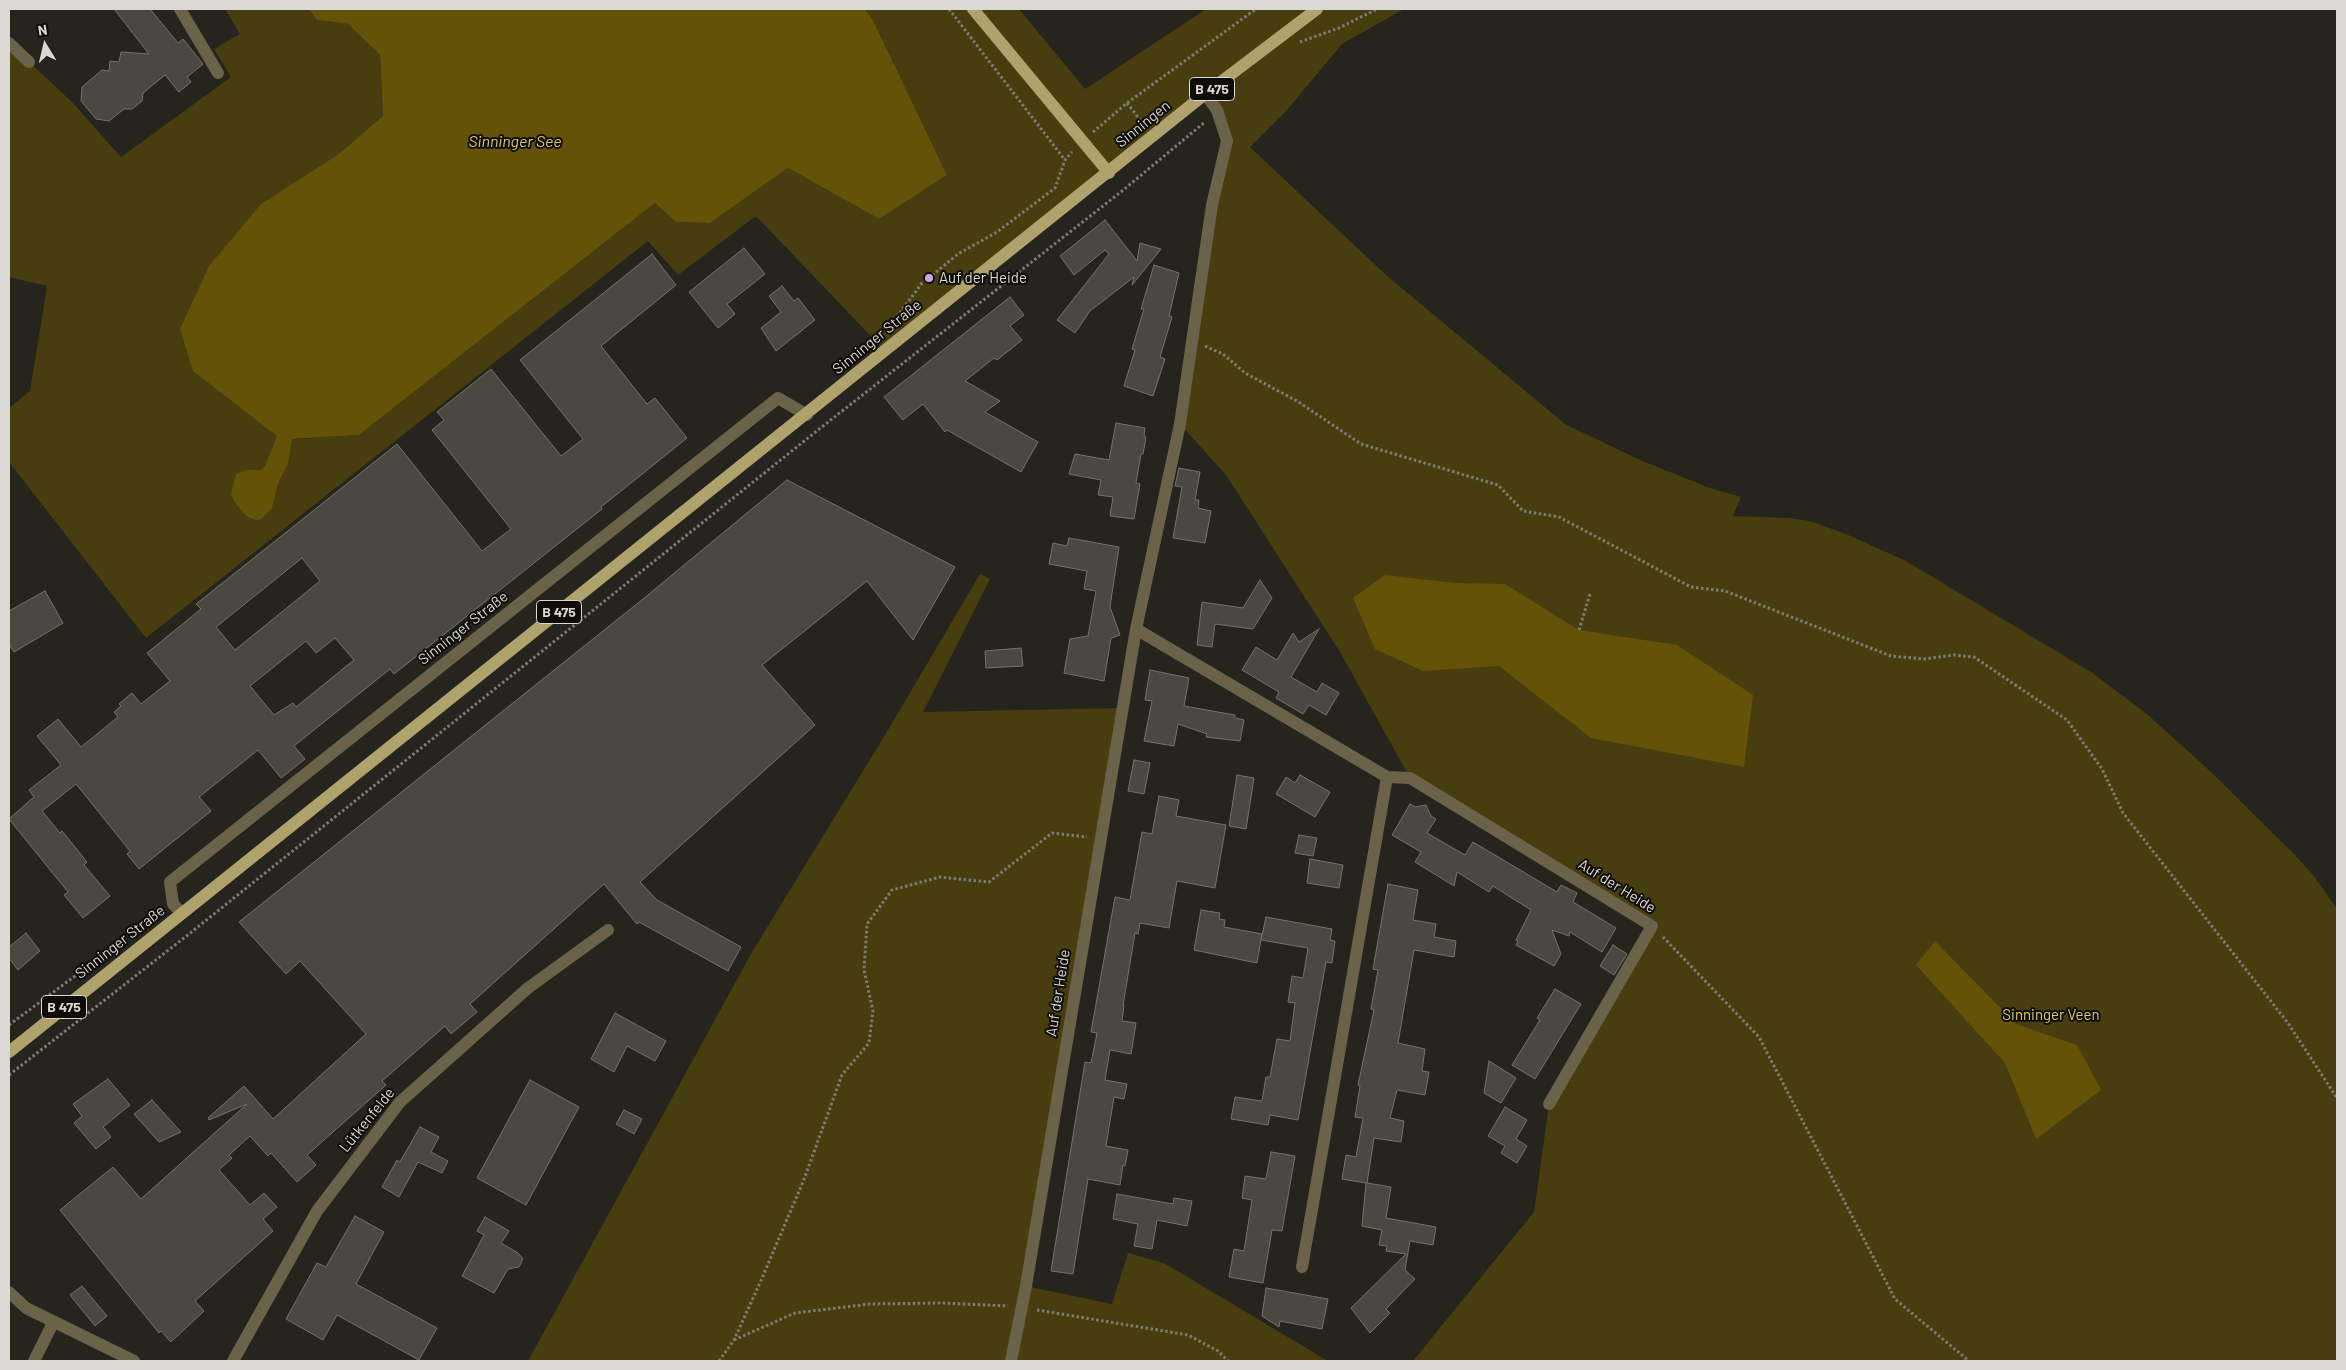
<!DOCTYPE html>
<html>
<head>
<meta charset="utf-8">
<style>
	body { margin:0 }
	#map { position:relative; width:2346px; height:1370px; overflow:hidden; background:#25241d; font-family:Barlow,sans-serif }
	canvas { display:block }
	.frame { position:absolute; inset:0; border:10px solid #dad9d5; pointer-events:none }
	.north { position:absolute; left:20px; top:20px; width:50px; height:50px; -webkit-text-stroke:4px #0e0d0a; paint-order:stroke; rotate:351deg; font-size:14px; font-weight:700; line-height:20px; text-align:center; color:#dad9d5 }
	.north::after { content:''; display:block; margin:auto; width:18px; height:22px; background:#dad9d5; clip-path:polygon(50% 0,100% 100%,50% 72%,0 100%) }
</style>
</head>
<body>
<div id="map">
<canvas width="2346" height="1370"></canvas>
<div class="frame"></div>
<div class="north">N</div>
</div>
<script>
const g = document.querySelector('canvas').getContext('2d');
g.lineJoin = 'round';
function fill(path, color) { g.fillStyle = color; g.fill(path, 'evenodd'); }
const shape = rows => new Path2D(rows.map(r => 'M' + r).join(''));
function trace(path, color, width, dash) { g.strokeStyle = color; g.lineWidth = width; g.lineCap = dash ? 'butt' : 'round'; g.setLineDash(dash || []); g.stroke(path); }
function label(font, color, halo, rows, align = 'center') {
  g.font = font + ' Barlow,sans-serif'; g.lineWidth = 4; g.setLineDash([]); g.textBaseline = 'middle'; g.strokeStyle = halo; g.fillStyle = color; for (const [text, x, y, turn = 0] of rows) {
    g.save(); g.translate(x, y); g.rotate((+turn || 0) * Math.PI / 180); g.textAlign = isNaN(turn) ? turn : align; if (halo) g.strokeText(text, 0, 0); g.fillText(text, 0, 0); g.restore();
  }
}
const green = shape([
	[225,9,309,9,317,20,348,24,380,55,383,116,336,156,282,440,359,435,655,203,676,222,710,223,788,168,879,219,947,175,873,20,865,9,1019,9,1085,89,1206,9,1404,9,1342,44,1287,110,1250,147,1386,275,1565,424,1640,460,1710,488,1741,497,1733,516,1789,518,1810,521,1846,534,1906,561,2091,672,2147,714,2211,772,2294,854,2313,875,2337,909,2337,1361,1413,1361,1534,1212,1549,1104,1652,926,1410,778,1340,652,1226,475,1180,424,1227,141,1205,94,884,350,756,216,678,275,648,241,146,638,9,462,9,408,30,391,47,286,9,277,9,43,72,102,121,157,231,77,214,49,240,34],
	[980,574,990,579,923,712,1122,708,1026,1286,1112,1304,1128,1253,1164,1263,1328,1361,528,1361,752,952,888,730]
]);
const water = shape([
	[309,9,865,9,873,20,947,175,879,219,788,168,710,223,676,222,655,203,359,435,292,439,288,464,278,483,272,508,261,519,256,520,246,516,235,503,231,494,236,474,246,470,261,470,265,466,277,436,193,371,180,329,209,266,261,204,336,156,383,116,380,55,348,24,317,20],
	[1385,575,1455,583,1505,584,1579,630,1677,645,1753,695,1744,767,1591,738,1499,666,1423,671,1375,649,1353,598],
	[1935,941,2016,1024,2077,1045,2101,1090,2036,1139,2005,1063,1916,965]
]);
const building = shape([
	[114,9,150,9,178,43,183,39,203,64,187,77,191,82,179,92,165,75,143,93,142,101,132,109,124,109,109,121,96,119,81,101,82,87,102,70,109,71,110,61,119,62,121,52,149,54,114,9],
	[1105,220,1137,261,1140,243,1161,249,1132,285,1134,277,1090,311,1075,333,1057,320,1109,254,1105,250,1074,275,1060,256,1105,220],
	[744,248,765,274,727,304,735,314,718,328,689,292,744,248],
	[652,254,676,285,601,346,647,404,655,398,687,438,601,507,602,509,394,674,390,669,294,746,305,759,281,778,258,750,199,797,211,811,139,869,127,854,130,851,76,784,42,811,60,833,62,831,87,862,84,865,110,896,83,918,64,895,68,892,9,819,34,797,29,790,61,765,37,736,58,719,81,747,118,717,114,712,121,706,119,704,132,693,141,704,170,681,147,653,201,609,196,604,397,444,482,551,511,529,432,430,444,420,437,412,491,369,561,456,583,439,520,360,652,254],
	[302,558,320,581,235,650,216,627,302,558],
	[335,638,354,660,296,707,293,703,274,715,250,686,306,641,316,653,335,638],
	[1154,265,1179,273,1169,316,1172,317,1160,357,1165,359,1153,396,1124,386,1135,350,1132,349,1144,309,1141,309,1154,265],
	[782,286,794,301,798,298,815,320,776,351,761,328,781,312,769,296,782,286],
	[1010,297,1024,315,1010,326,1022,340,997,360,994,358,965,381,1000,401,985,412,1038,442,1021,472,947,430,945,432,923,404,903,420,884,397,1010,297],
	[1116,423,1145,428,1144,436,1146,437,1143,454,1141,454,1136,483,1140,484,1134,519,1110,516,1113,497,1098,495,1101,480,1069,474,1075,454,1109,460,1116,423],
	[1179,468,1200,472,1195,500,1199,500,1198,508,1211,511,1205,543,1173,538,1182,487,1175,486,1179,468],
	[787,480,955,567,913,640,867,581,762,665,815,725,640,882,657,900,741,947,728,971,639,922,637,924,604,884,470,1004,477,1012,451,1034,445,1026,382,1081,386,1085,307,1155,316,1165,297,1182,271,1153,268,1156,250,1136,229,1155,232,1158,219,1170,250,1205,264,1193,277,1207,263,1219,273,1231,195,1301,204,1311,171,1342,161,1331,159,1333,60,1210,113,1167,141,1199,247,1104,209,1120,208,1118,244,1086,273,1119,366,1034,300,961,286,974,239,922,643,599,787,480],
	[1069,538,1119,547,1110,607,1120,635,1111,638,1104,681,1064,673,1070,639,1088,636,1096,591,1084,589,1087,571,1049,564,1053,543,1067,546,1069,538],
	[1260,580,1272,598,1253,629,1215,624,1212,647,1197,645,1202,602,1243,608,1260,580],
	[45,591,63,623,14,652,9,644,9,611,45,591],
	[1319,629,1291,677,1317,692,1322,683,1339,693,1326,715,1309,705,1303,714,1276,698,1279,692,1242,670,1256,647,1277,660,1293,633,1299,642,1319,629],
	[1021,648,1023,666,986,668,985,651,1021,648],
	[1150,670,1189,678,1184,706,1235,715,1235,718,1244,720,1240,741,1206,737,1207,734,1178,724,1174,746,1144,741,1152,701,1145,700,1150,670],
	[1134,760,1150,763,1144,794,1128,791,1134,760],
	[1237,775,1254,778,1246,829,1229,826,1237,775],
	[1300,775,1330,792,1315,817,1276,794,1286,777,1295,783,1300,775],
	[1159,796,1179,800,1176,816,1226,825,1215,888,1177,881,1169,928,1140,923,1138,934,1135,933,1123,1005,1124,1005,1122,1021,1136,1023,1131,1054,1110,1050,1105,1080,1127,1084,1124,1099,1114,1097,1106,1146,1128,1150,1125,1166,1123,1165,1120,1185,1088,1179,1073,1274,1051,1271,1085,1062,1091,1063,1097,1033,1091,1032,1115,897,1130,900,1142,832,1152,834,1159,796],
	[1410,804,1415,807,1426,805,1431,816,1436,819,1427,833,1465,855,1473,842,1557,892,1561,885,1577,893,1573,902,1616,928,1602,952,1570,932,1569,936,1552,930,1561,954,1554,966,1516,945,1518,941,1516,940,1531,910,1493,886,1489,892,1457,872,1454,886,1415,862,1421,852,1392,835,1410,804],
	[1299,835,1317,838,1313,856,1295,853,1299,835],
	[1310,859,1343,865,1339,888,1307,883,1310,859],
	[1388,884,1418,890,1413,920,1436,924,1434,937,1456,941,1454,957,1414,950,1398,1043,1425,1049,1422,1071,1429,1072,1425,1095,1397,1090,1390,1118,1404,1121,1401,1142,1374,1138,1367,1183,1391,1187,1386,1218,1436,1227,1433,1245,1410,1241,1405,1270,1415,1279,1386,1309,1390,1313,1370,1333,1351,1308,1406,1254,1386,1251,1387,1246,1379,1245,1382,1230,1362,1226,1366,1183,1342,1179,1346,1155,1356,1157,1363,1118,1355,1117,1360,1086,1358,1085,1374,1010,1371,1009,1378,970,1373,969,1388,884],
	[1201,910,1220,913,1219,919,1225,920,1224,927,1262,934,1257,963,1194,950,1201,910],
	[1266,917,1332,929,1330,940,1335,941,1332,963,1326,962,1298,1120,1270,1115,1268,1125,1231,1119,1235,1097,1262,1101,1266,1077,1270,1077,1277,1039,1290,1041,1295,1003,1288,1002,1292,976,1303,978,1308,948,1261,940,1266,917],
	[26,933,40,951,18,970,9,958,9,947,26,933],
	[1613,945,1627,954,1614,975,1600,966,1613,945],
	[1555,989,1581,1004,1535,1079,1512,1065,1540,1020,1537,1018,1555,989],
	[615,1013,666,1041,655,1061,627,1046,614,1072,591,1059,615,1013],
	[1489,1061,1516,1078,1501,1103,1484,1093,1489,1061],
	[108,1079,130,1105,103,1127,111,1137,96,1149,74,1123,82,1116,73,1104,108,1079],
	[530,1080,579,1107,526,1205,477,1178,530,1080],
	[152,1100,181,1132,159,1142,134,1114,152,1100],
	[1505,1107,1527,1120,1516,1139,1527,1146,1517,1163,1501,1153,1505,1146,1488,1136,1505,1107],
	[624,1110,642,1119,634,1134,616,1124,624,1110],
	[420,1127,439,1137,431,1152,448,1161,442,1173,418,1162,399,1197,382,1187,397,1160,400,1162,420,1127],
	[1271,1152,1295,1156,1282,1231,1272,1230,1263,1283,1229,1277,1234,1249,1244,1251,1252,1200,1242,1198,1245,1176,1266,1179,1271,1152],
	[1117,1194,1173,1204,1174,1198,1192,1201,1187,1226,1157,1220,1152,1249,1134,1246,1138,1224,1113,1219,1117,1194],
	[355,1216,384,1232,356,1284,437,1328,419,1360,337,1315,323,1340,286,1319,317,1263,326,1267,355,1216],
	[485,1217,509,1231,501,1243,518,1253,523,1259,519,1267,508,1269,494,1293,462,1276,484,1235,477,1231,485,1217],
	[82,1286,107,1316,95,1326,70,1295,82,1286],
	[1266,1288,1328,1299,1322,1329,1280,1321,1279,1327,1262,1316,1266,1288]
]);
const path = shape([
	[949,9,1065,160],
	[1300,42,1339,28,1377,9],
	[1127,103,1144,125],
	[1093,132,1127,103,1256,9],
	[891,325,922,283,929,278,958,254,997,232,1055,188,1065,160,1072,152],
	[1205,346,1223,354,1245,373,1297,401,1361,444,1498,485,1523,511,1559,517,1691,587,1725,591,1891,656,1924,659,1954,655,1974,657,2067,720,2102,769,2123,813,2288,1023,2337,1098],
	[1579,630,1590,594],
	[1663,937,1759,1037,1895,1299,1969,1361],
	[9,1025,102,956],
	[9,1075,189,934,818,430,1122,191,1205,122],
	[1037,1310,1188,1335,1218,1351,1228,1361],
	[734,1340,795,1313,870,1304,942,1303,1008,1306],
	[719,1361,734,1340,759,1285,803,1182,842,1075,869,1043,873,1011,864,970,867,924,892,890,940,877,989,882,1052,833,1087,837]
]);
const minor = shape([
	[180,9,218,73],
	[9,43,29,62],
	[1136,629,1180,424,1212,205,1227,141,1217,110,1205,94],
	[182,913,173,904,170,882,778,398,807,415],
	[1302,1267,1387,777],
	[9,1292,26,1308,134,1361],
	[34,1361,53,1323],
	[233,1361,317,1211,400,1102,528,988,608,930],
	[1011,1361,1026,1286,1136,629,1387,777,1410,778,1652,926,1549,1104]
]);
const major = shape([
	[973,9,1109,173],
	[9,1052,1205,94,1317,9]
]);
const markers = [
	[929,278,5,"#c8a6ef"]
];
const shields = [
	[1212,89,45],
	[559,612,45],
	[64,1007,45]
];
const shieldNames = [
	["B 475",1212,89],
	["B 475",559,612],
	["B 475",64,1007]
];
const streetNames = [
	["Sinningen",1143,124,-39],
	["Sinninger Straße",877,337,-39],
	["Sinninger Straße",463,628,-38],
	["Auf der Heide",1617,886,32],
	["Sinninger Straße",120,942,-38],
	["Auf der Heide",1058,993,-81],
	["Lütkenfelde",367,1120,-51]
];
const poiNames = [
	["Auf der Heide",939,278]
];
const parkNames = [
	["Sinninger Veen",2051,1015]
];
const waterNames = [
	["Sinninger See",515,142]
];
fill(green, '#483d0e');
fill(water, '#635207');
fill(building, '#4a4841');
trace(building, '#75736b', 1);
trace(path, '#7d7c77', 3, [2.5, 2.5]);
trace(minor, '#6a6349', 12);
trace(major, '#b0a26c', 12);
for (const [x, y, r, color] of markers) { const dot = new Path2D(); dot.arc(x, y, r, 0, 2 * Math.PI); g.fillStyle = color; g.fill(dot); trace(dot, '#0e0d0a', 2); }
for (const [x, y, w] of shields) { const box = new Path2D(); box.roundRect(x - w / 2, y - 11.5, w, 23, 4); g.fillStyle = '#0e0d0a'; g.fill(box); trace(box, '#dad9d5', 1); }
label('bold 14px', '#dad9d5', null, shieldNames);
label('15px', '#dad9d5', '#0e0d0a', streetNames);
label('15px', '#dad9d5', '#0e0d0a', poiNames, 'left');
label('15px', '#e4cb6d', '#0e0d0a', parkNames);
label('italic 16px', '#e2ca6c', '#0e0d0a', waterNames);
</script>
</body>
</html>
